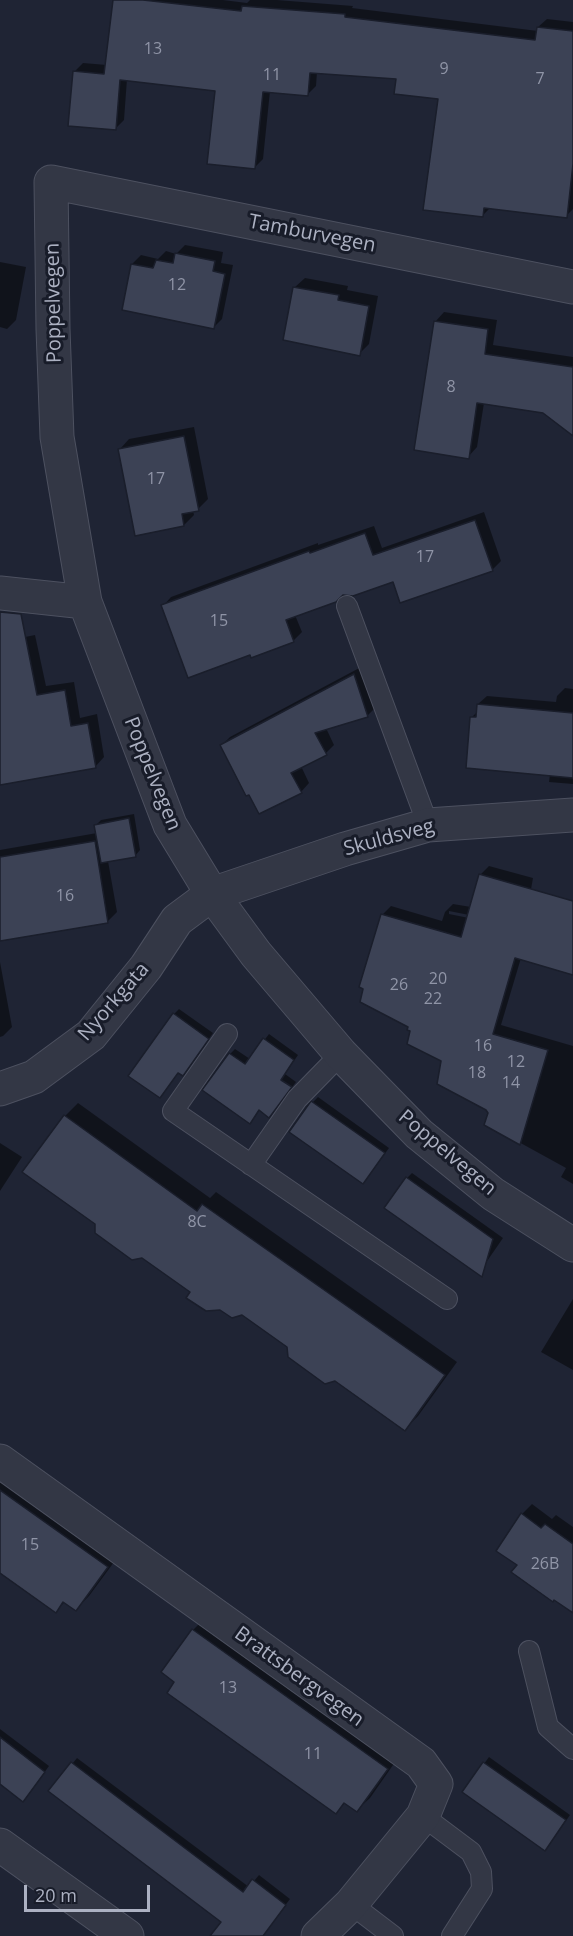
<!DOCTYPE html>
<html>
<head>
<meta charset="utf-8">
<style>
	body { margin:0 }
	#map { position:relative; width:573px; height:1936px; overflow:hidden; background:#1f2434; font-family:"Open Sans",sans-serif }
	canvas { display:block }
	.scale { position:absolute; left:24px; top:1885px; width:126px; height:27px; box-sizing:border-box; border:3px solid #acb1c2; border-top:0; padding-left:8px; font-size:18px; line-height:21px; white-space:nowrap; color:#acb1c2; -webkit-text-stroke:4px #181c29; paint-order:stroke }
</style>
</head>
<body>
<div id="map">
<canvas width="573" height="1936"></canvas>
<div class="scale">20 m</div>
</div>
<script>
const g = document.querySelector('canvas').getContext('2d');
g.lineJoin = 'round';
function fill(path, color) { g.fillStyle = color; g.fill(path, 'evenodd'); }
const shape = rows => new Path2D(rows.map(r => 'M' + r).join(''));
function trace(path, color, width, dash) { g.strokeStyle = color; g.lineWidth = width; g.lineCap = dash ? 'butt' : 'round'; g.setLineDash(dash || []); g.stroke(path); }
function label(font, color, halo, rows, align = 'center') {
  g.font = font + ' "Open Sans",sans-serif'; g.lineWidth = 6; g.setLineDash([]); g.textBaseline = 'middle'; g.strokeStyle = halo; g.fillStyle = color; for (const [text, x, y, turn = 0] of rows) {
    g.save(); g.translate(x, y); g.rotate((+turn || 0) * Math.PI / 180); g.textAlign = isNaN(turn) ? turn : align; if (halo) g.strokeText(text, 0, 0); g.fillText(text, 0, 0); g.restore();
  }
}
const shadow = shape([
	[115,0,223,0,247,3,250,0,277,0,353,6,352,8,538,31,538,27,547,19,573,22,573,209,566,216,491,207,482,216,440,98,397,78,317,72,316,86,308,94,270,91,263,159,254,168,217,90,127,79,124,120,115,129,74,72,83,63,107,65],
	[185,245,223,252,221,263,233,265,222,319,214,327,132,264,141,255,158,259,166,251,176,254],
	[0,262,26,267,16,320,7,329,0,327],
	[305,278,348,286,347,290,378,296,369,344,359,354,295,287],
	[444,312,497,320,493,345,573,357,573,434,544,411,484,403,477,447,468,457,435,322],
	[194,427,208,499,198,509,193,510,194,515,184,525,120,449,129,439],
	[484,512,501,561,492,570,393,580,343,593,295,615,302,632,293,641,163,606,171,597,318,543,318,545,374,526,382,548],
	[35,635,46,686,74,682,80,718,97,714,104,757,95,767,0,783,0,642],
	[363,666,376,707,367,716,326,728,334,745,326,753,301,766,309,783,301,792,222,745,230,737],
	[565,688,573,689,573,784,549,782,550,774,472,717,478,711,478,704,487,696,556,702,557,696],
	[134,814,140,850,135,856,108,861,117,912,108,921,0,939,0,850,97,833,96,825,101,820],
	[489,866,533,878,526,918,573,927,573,974,521,958,501,1025,573,1046,573,1184,561,1177,566,1168,486,1124,489,1113,412,1030,382,915,391,906,442,921,445,912,453,904,471,907,480,875],
	[449,911,474,916,474,919,449,914],
	[0,962,12,1027,3,1036,0,1037],
	[179,1009,213,1033,188,1069,174,1014],
	[269,1034,298,1055,285,1074,296,1082,274,1111,260,1109,255,1117,230,1054,235,1049,250,1059],
	[318,1097,389,1148,368,1177,313,1102],
	[78,1103,210,1198,216,1192,457,1362,418,1416,405,1429,242,1314,192,1292,96,1224,65,1116],
	[0,1143,22,1157,0,1191],
	[412,1173,503,1238,483,1267,407,1178],
	[573,1299,573,1370,541,1352],
	[0,1468,120,1554,89,1596,76,1609,65,1602,55,1611,0,1571],
	[532,1504,552,1519,556,1515,573,1527,573,1579,519,1565,522,1514],
	[206,1617,400,1755,370,1798,357,1810,346,1802,336,1812,176,1682,193,1630],
	[0,1729,49,1766,28,1795,0,1782],
	[489,1757,570,1815,550,1844,464,1791],
	[77,1758,249,1887,259,1875,290,1899,262,1936,212,1936,223,1921,50,1791]
]);
const building = shape([
	[113,0,143,0,241,11,242,6,345,14,345,17,535,40,537,27,573,31,573,164,567,218,484,208,483,217,423,210,438,99,394,94,396,79,310,73,308,96,263,92,255,169,207,164,215,91,120,80,116,130,68,126,73,71,104,74,113,0],
	[175,253,215,261,213,271,225,274,214,329,122,310,131,264,153,268,156,260,173,263,175,253],
	[293,287,339,295,338,300,369,306,360,356,283,340,293,287],
	[434,321,488,329,485,354,573,367,573,436,543,413,477,403,469,459,414,450,434,321],
	[184,436,199,511,182,514,184,526,135,536,118,449,184,436],
	[475,520,493,571,400,603,393,582,353,596,343,595,336,602,286,620,294,642,251,658,250,655,188,678,161,605,309,551,310,553,365,533,373,555,475,520],
	[0,612,21,614,37,695,65,690,71,726,88,723,96,768,0,785,0,612],
	[354,674,368,717,315,733,327,755,291,773,302,793,259,814,249,795,246,796,220,745,354,674],
	[477,704,573,713,573,778,466,768,470,717,476,717,477,704],
	[129,818,136,857,101,863,94,825,129,818],
	[95,841,108,923,0,941,0,857,95,841],
	[479,874,573,901,573,975,515,958,493,1034,548,1050,520,1145,484,1125,488,1113,486,1110,437,1084,441,1061,407,1044,410,1031,407,1030,408,1027,360,1002,363,989,359,987,381,914,461,937,479,874],
	[173,1013,209,1039,183,1076,178,1073,160,1098,128,1076,173,1013],
	[263,1038,294,1060,281,1080,292,1087,269,1118,259,1110,250,1124,202,1090,229,1053,245,1064,263,1038],
	[311,1101,385,1153,363,1184,289,1132,311,1101],
	[64,1115,197,1211,202,1204,445,1375,405,1431,335,1381,325,1384,288,1357,287,1347,242,1315,232,1318,220,1310,206,1311,186,1298,190,1292,142,1258,132,1260,95,1233,95,1224,22,1172,64,1115],
	[406,1177,493,1239,482,1277,384,1208,406,1177],
	[0,1490,108,1567,76,1611,63,1602,56,1613,0,1573,0,1490],
	[521,1513,541,1528,545,1524,573,1544,573,1613,554,1600,553,1602,511,1572,517,1565,496,1551,521,1513],
	[192,1629,388,1769,357,1812,344,1803,336,1814,167,1693,174,1682,161,1672,192,1629],
	[0,1737,45,1772,23,1802,0,1784,0,1737],
	[71,1762,243,1892,252,1879,286,1905,263,1936,210,1936,221,1922,48,1791,71,1762],
	[483,1762,566,1820,545,1851,462,1792,483,1762]
]);
const lane = shape([
	[347,606,428,825],
	[227,1034,173,1111,447,1299],
	[251,1165,297,1099,341,1054],
	[529,1651,548,1727,573,1749],
	[423,1816,471,1852,481,1872,482,1889,452,1936],
	[351,1904,393,1936]
]);
const street = shape([
	[573,287,51,182,53,329,57,437,85,602,170,825,212,894,256,954,341,1054,419,1134,493,1194,573,1245],
	[0,593,85,602],
	[0,1089,34,1077,91,1035,146,967,177,920,212,894,345,849,428,825,573,815],
	[0,1461,421,1763,436,1784,423,1816,351,1904,318,1936],
	[0,1845,127,1936]
]);
const numberNames = [
	["13",153,49],
	["9",444,69],
	["11",272,75],
	["7",540,79],
	["12",177,285],
	["8",451,387],
	["17",156,479],
	["17",425,557],
	["15",219,621],
	["16",65,896],
	["20",438,979],
	["26",399,985],
	["22",433,999],
	["16",483,1046],
	["12",516,1062],
	["18",477,1073],
	["14",511,1083],
	["8C",197,1222],
	["15",30,1545],
	["26B",545,1564],
	["13",228,1688],
	["11",313,1754]
];
const streetNames = [
	["Tamburvegen",312,234,11],
	["Poppelvegen",54,303,-91],
	["Poppelvegen",152,774,68],
	["Skuldsveg",389,838,-15],
	["Nyorkgata",114,1002,-49],
	["Poppelvegen",447,1153,40],
	["Brattsbergvegen",299,1677,36]
];
fill(shadow, '#0007');
fill(building, '#3c4255');
trace(building, '#1a1e2b', 1.5);
trace(lane, '#4d5160', 22);
trace(street, '#4d5160', 35);
trace(lane, '#333745', 20);
trace(street, '#333745', 33);
label('16px', '#9095a7', null, numberNames);
label('20px', '#acb1c2', '#181c29', streetNames);
</script>
</body>
</html>
